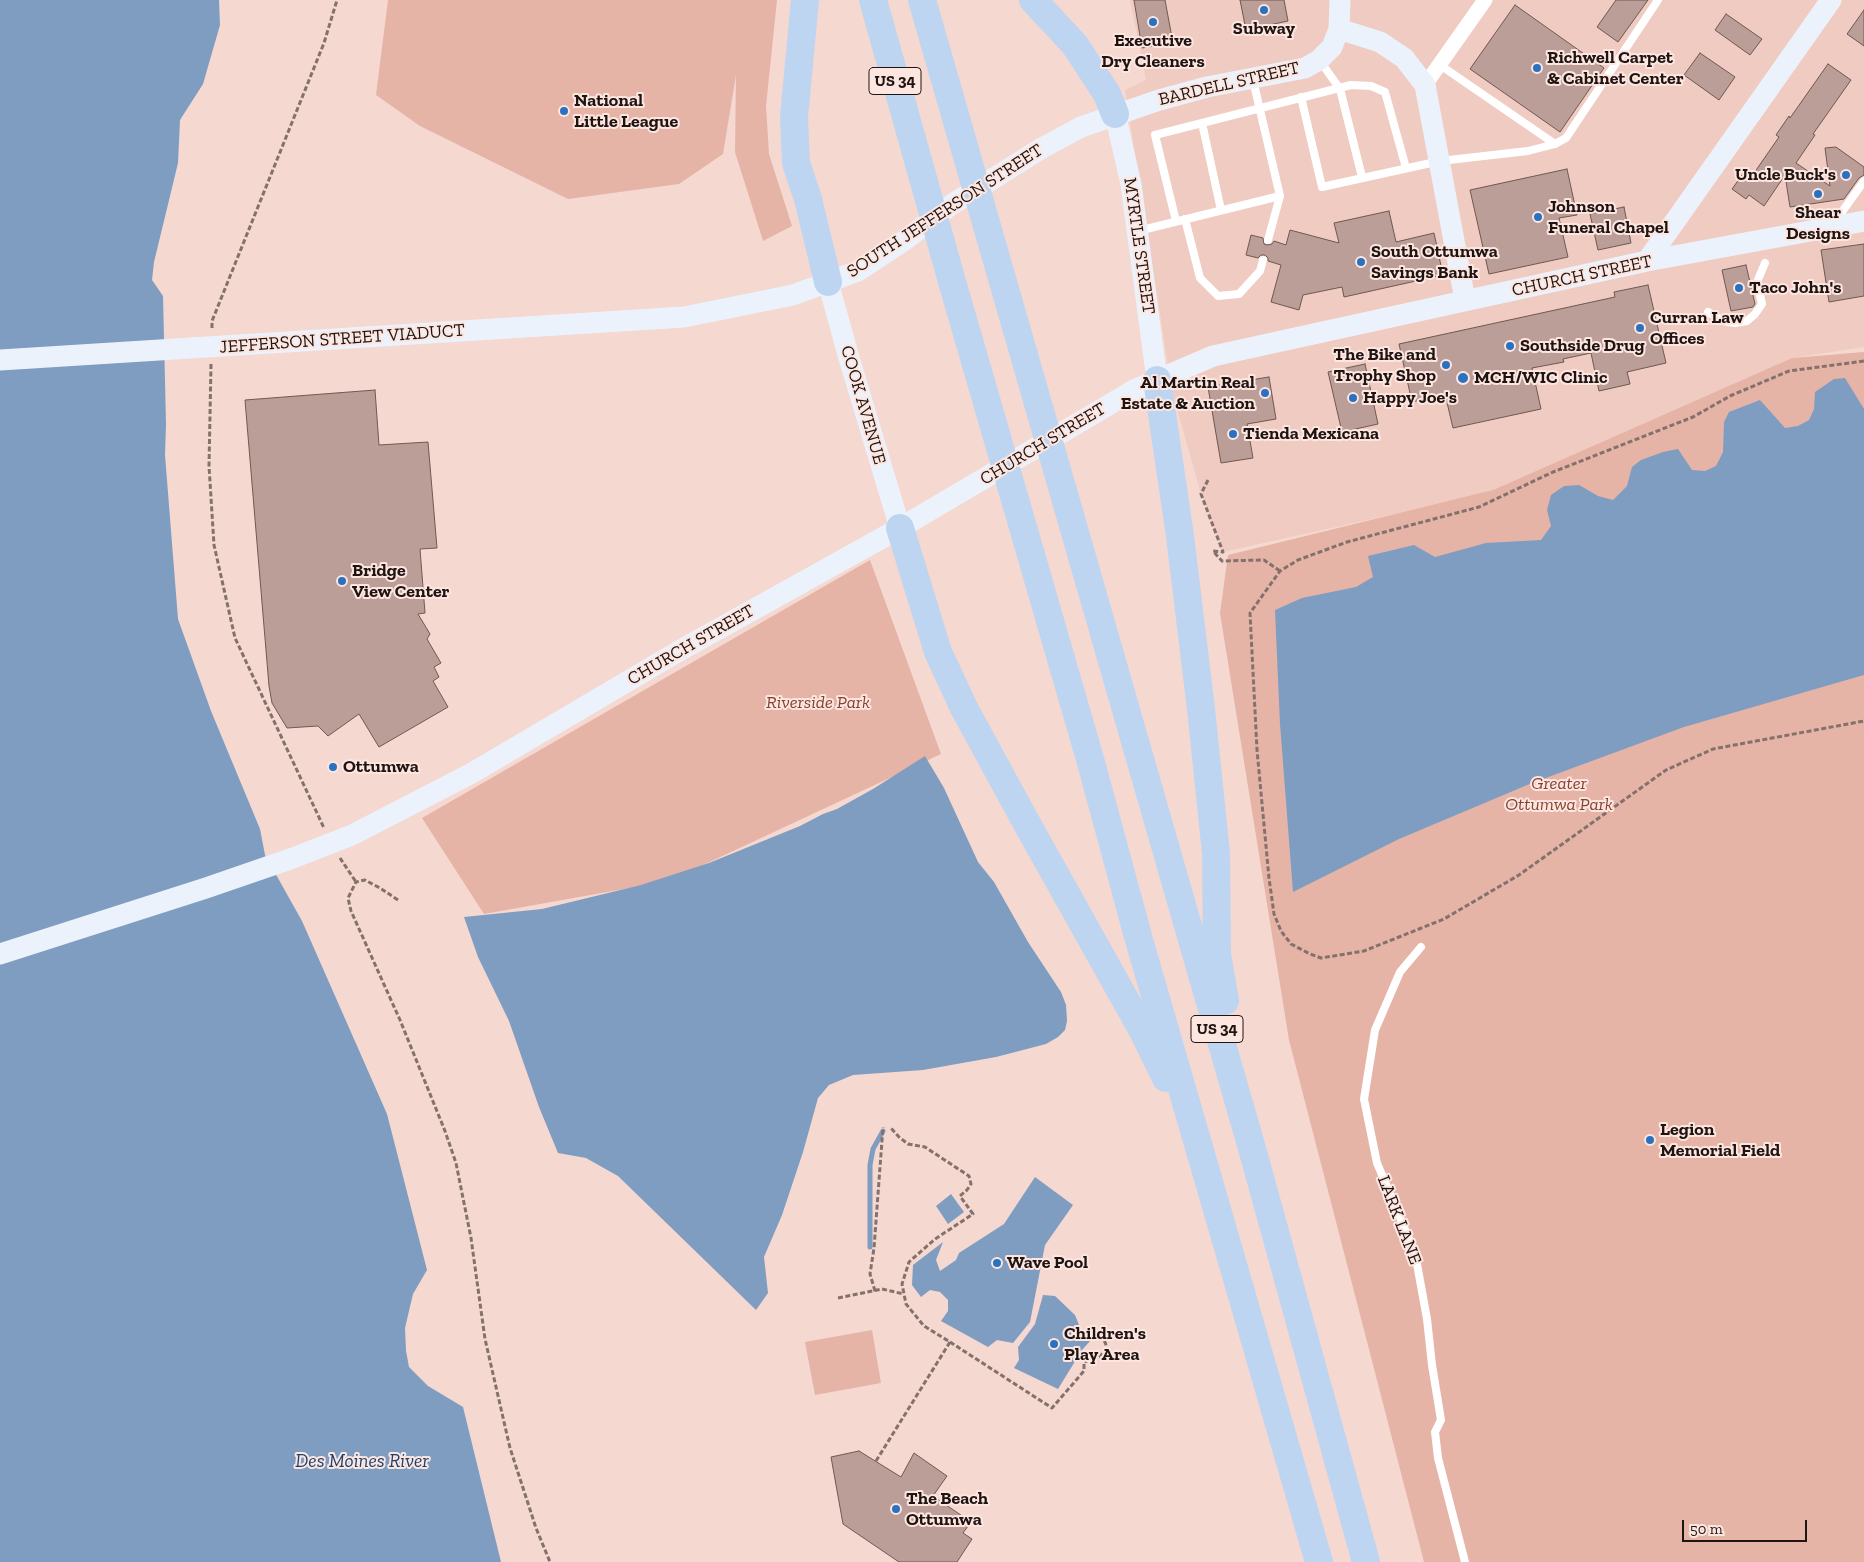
<!DOCTYPE html>
<html>
<head>
<meta charset="utf-8">
<style>
	body { margin:0 }
	#map { position:relative; width:1864px; height:1562px; overflow:hidden; background:#f5d8d0; font-family:"Zilla Slab",serif }
	canvas { display:block }
	.scale { position:absolute; left:1682px; top:1520px; width:125px; height:22px; box-sizing:border-box; border:2px solid #1e1412; border-top:0; padding-left:6px; font-size:15px; line-height:18px; white-space:nowrap; color:#1e1412; -webkit-text-stroke:4px #fee6e0; paint-order:stroke }
</style>
</head>
<body>
<div id="map">
<canvas width="1864" height="1562"></canvas>
<div class="scale">50 m</div>
</div>
<script>
const g = document.querySelector('canvas').getContext('2d');
g.lineJoin = 'round';
function fill(path, color) { g.fillStyle = color; g.fill(path, 'evenodd'); }
const shape = rows => new Path2D(rows.map(r => 'M' + r).join(''));
function trace(path, color, width, dash) { g.strokeStyle = color; g.lineWidth = width; g.lineCap = dash ? 'butt' : 'round'; g.setLineDash(dash || []); g.stroke(path); }
function label(font, color, halo, rows, align = 'center') {
  g.font = font + ' "Zilla Slab",serif'; g.lineWidth = 4; g.setLineDash([]); g.textBaseline = 'middle'; g.strokeStyle = halo; g.fillStyle = color; for (const [text, x, y, turn = 0] of rows) {
    g.save(); g.translate(x, y); g.rotate((+turn || 0) * Math.PI / 180); g.textAlign = isNaN(turn) ? turn : align; if (halo) g.strokeText(text, 0, 0); g.fillText(text, 0, 0); g.restore();
  }
}
const built = shape([
	[1130,0,1864,0,1864,347,1792,358,1493,490,1467,498,1223,552,1201,494,1172,391,1125,90,1146,80]
]);
const green = shape([
	[388,0,777,0,766,106,769,154,792,226,763,241,735,152,736,75,723,154,679,184,568,199,420,126,376,95],
	[1864,352,1864,1562,1424,1562,1289,1040,1220,613,1228,555,1493,490,1792,358],
	[870,560,941,754,669,881,484,914,422,818],
	[872,1330,881,1383,815,1395,805,1342]
]);
const water = shape([
	[0,0,219,0,220,25,203,84,180,120,178,163,154,262,152,280,163,296,166,424,165,455,178,619,211,711,260,829,265,855,302,921,387,1114,427,1270,413,1294,405,1328,406,1351,409,1367,428,1386,463,1407,501,1562,0,1562],
	[1845,378,1864,409,1864,675,1684,727,1532,783,1399,839,1293,892,1280,724,1275,610,1302,598,1356,587,1373,577,1368,556,1414,545,1435,557,1486,543,1541,540,1551,526,1547,510,1551,495,1564,486,1579,485,1598,496,1613,500,1627,486,1632,467,1641,460,1663,452,1678,449,1692,470,1705,471,1716,466,1723,452,1724,422,1729,412,1760,400,1785,428,1798,426,1809,420,1814,409,1815,392,1834,379],
	[925,756,944,788,978,862,994,882,1028,942,1061,992,1066,1005,1067,1021,1065,1030,1058,1037,1046,1044,996,1057,923,1070,853,1075,829,1085,818,1098,803,1152,782,1215,764,1257,768,1293,756,1310,618,1176,586,1158,558,1153,539,1107,509,1021,478,957,464,917,542,909,641,885,709,863,800,826,823,814,837,809,873,789],
	[1035,1177,1073,1205,1045,1245,1030,1322,1013,1343,997,1340,988,1347,941,1321,948,1311,948,1300,940,1292,930,1290,921,1297,912,1285,913,1265,943,1242,936,1260,940,1271,956,1260,959,1253,1004,1224],
	[951,1194,964,1212,948,1224,936,1206],
	[1043,1295,1055,1296,1075,1315,1081,1330,1091,1334,1091,1340,1082,1350,1058,1389,1014,1368,1019,1360,1018,1347,1035,1324]
]);
const stream = shape([
	[870,1247,870,1165,873,1149,883,1131]
]);
const building = shape([
	[1134,0,1165,0,1173,43,1142,48,1134,0],
	[1240,0,1284,0,1288,21,1246,30,1240,0],
	[1616,0,1648,0,1618,42,1597,27,1616,0],
	[1515,5,1604,68,1560,132,1470,69,1515,5],
	[1864,10,1864,46,1847,34,1864,10],
	[1726,14,1762,39,1750,55,1715,30,1726,14],
	[1700,53,1735,77,1719,100,1684,75,1700,53],
	[1828,64,1851,80,1813,134,1815,135,1796,163,1830,186,1825,148,1836,147,1864,167,1864,175,1859,178,1844,199,1790,207,1785,175,1764,206,1749,195,1746,199,1732,189,1745,171,1752,176,1779,137,1776,135,1789,116,1790,118,1828,64],
	[1567,169,1577,215,1559,218,1568,257,1489,274,1470,190,1567,169],
	[1624,207,1631,243,1598,250,1590,214,1624,207],
	[1389,211,1396,242,1434,233,1443,275,1344,297,1342,287,1303,295,1299,310,1271,302,1281,265,1268,261,1268,258,1265,255,1261,255,1258,258,1246,255,1251,235,1263,238,1264,244,1267,245,1272,244,1274,241,1286,245,1290,230,1339,243,1334,223,1389,211],
	[1864,244,1864,296,1829,302,1821,250,1864,244],
	[1746,265,1755,304,1753,307,1731,311,1722,270,1746,265],
	[1648,285,1666,363,1627,372,1630,384,1599,391,1591,353,1563,359,1564,362,1532,368,1541,409,1453,428,1445,394,1412,402,1399,344,1615,297,1614,292,1648,285],
	[1365,364,1378,424,1342,432,1328,372,1365,364],
	[1269,377,1276,419,1247,424,1253,458,1221,463,1208,387,1269,377],
	[375,390,379,445,428,442,437,548,420,549,425,613,418,614,430,634,427,639,441,663,434,667,439,677,433,681,448,707,379,747,359,714,328,736,318,726,287,728,272,703,269,686,245,400,375,390],
	[859,1451,901,1477,914,1453,947,1476,933,1496,971,1522,963,1533,972,1539,957,1562,899,1562,843,1524,831,1457,859,1451]
]);
const path = shape([
	[212,328,212,321,324,43,337,0],
	[1864,361,1789,371,1730,396,1693,417,1553,472,1479,507,1347,542,1298,560,1280,571,1250,613,1257,750,1269,878,1274,914,1281,931,1291,944,1310,954,1321,958,1364,951,1444,919,1519,875,1666,770,1713,749,1864,721],
	[211,364,209,466,214,545,235,638,324,828],
	[1208,480,1201,494,1223,552,1213,551,1222,561,1264,560,1280,571],
	[340,858,356,882],
	[398,900,380,888,365,880,356,882,348,898,351,911,400,1020,445,1131,456,1163,471,1238,485,1339,510,1448,536,1528,550,1562],
	[875,1291,870,1274,874,1248,883,1127],
	[838,1298,882,1289,904,1294],
	[950,1342,1052,1408,1084,1371,1084,1362,1100,1356,1107,1348,1105,1342,1091,1334],
	[876,1461,950,1342,924,1326,906,1304,902,1284,909,1262,935,1239,973,1214,960,1196,967,1190,971,1184,969,1176,925,1147,908,1144,899,1137,891,1128]
]);
const lane = shape([
	[1320,61,1340,89,1362,177],
	[1440,65,1555,144],
	[1301,97,1322,187,1440,161,1528,151,1555,144,1566,138,1658,0],
	[1202,123,1221,210],
	[1185,219,1200,278,1218,296,1239,294,1260,271,1263,260],
	[1176,221,1155,135,1351,85,1371,86,1385,92,1406,168],
	[1834,223,1864,181],
	[1138,231,1280,196,1253,80],
	[1268,240,1280,196],
	[1708,312,1723,321,1735,323,1747,321,1755,314,1762,304,1757,282,1765,263],
	[1421,947,1400,972,1375,1030,1364,1099,1377,1163,1415,1253,1427,1319,1432,1365,1441,1420,1435,1432,1438,1458,1465,1562]
]);
const street = shape([
	[1425,85,1485,0]
]);
const secondary = shape([
	[1339,29,1380,42,1404,58,1425,85,1465,300],
	[1115,114,1131,184,1157,380],
	[1647,261,1831,0],
	[828,282,849,358,900,528],
	[0,360,684,317,793,295,858,271,905,240,951,205,1042,148,1081,127,1159,100,1207,87,1305,68,1319,60,1332,47,1339,29,1340,0],
	[0,954,206,888,293,858,352,835,472,773,679,651,900,528,1134,390,1213,356,1647,261,1864,221]
]);
const highway = shape([
	[805,0,794,117,796,163,808,199,828,282],
	[873,0,953,285,1090,759,1139,940,1319,1562],
	[922,0,1253,1152,1366,1562],
	[1033,0,1075,45,1107,94,1115,114],
	[1157,380,1180,536,1201,709,1216,853,1217,954,1225,1001],
	[900,528,938,652,964,708,1026,822,1144,1033,1166,1078]
]);
const markers = [
	[1264,10,5,"#2971c1"],
	[1153,22,5,"#2971c1"],
	[1537,68,5,"#2971c1"],
	[564,111,5,"#2971c1"],
	[1846,175,5,"#2971c1"],
	[1818,194,5,"#2971c1"],
	[1538,217,5,"#2971c1"],
	[1361,262,5,"#2971c1"],
	[1739,288,5,"#2971c1"],
	[1640,328,5,"#2971c1"],
	[1510,346,5,"#2971c1"],
	[1446,365,5,"#2971c1"],
	[1463,378,6,"#2971c1"],
	[1265,393,5,"#2971c1"],
	[1353,398,5,"#2971c1"],
	[1233,434,5,"#2971c1"],
	[342,581,5,"#2971c1"],
	[333,767,5,"#2971c1"],
	[1650,1140,5,"#2971c1"],
	[997,1263,5,"#2971c1"],
	[1054,1344,5,"#2971c1"],
	[896,1509,5,"#2971c1"]
];
const shields = [
	[895,81,52],
	[1217,1029,52]
];
const shieldNames = [
	["US 34",895,81],
	["US 34",1217,1029]
];
const poiNames = [
	["Subway",1264,29,"center"],
	["Executive",1153,41,"center"],
	["Dry Cleaners",1153,62,"center"],
	["Richwell Carpet",1547,58],
	["& Cabinet Center",1547,79],
	["National",574,101],
	["Little League",574,122],
	["Uncle Buck's",1836,175,"right"],
	["Johnson",1548,207],
	["Funeral Chapel",1548,228],
	["Shear",1818,213,"center"],
	["Designs",1818,234,"center"],
	["South Ottumwa",1371,252],
	["Savings Bank",1371,273],
	["Taco John's",1749,288],
	["Curran Law",1650,318],
	["Offices",1650,339],
	["Southside Drug",1520,346],
	["The Bike and",1436,355,"right"],
	["Trophy Shop",1436,376,"right"],
	["MCH/WIC Clinic",1474,378],
	["Al Martin Real",1255,383,"right"],
	["Estate & Auction",1255,404,"right"],
	["Happy Joe's",1363,398],
	["Tienda Mexicana",1243,434],
	["Bridge",352,571],
	["View Center",352,592],
	["Ottumwa",343,767],
	["Legion",1660,1130],
	["Memorial Field",1660,1151],
	["Wave Pool",1007,1263],
	["Children's",1064,1334],
	["Play Area",1064,1355],
	["The Beach",906,1499],
	["Ottumwa",906,1520]
];
const streetNames = [
	["BARDELL STREET",1229,84,-13],
	["SOUTH JEFFERSON STREET",945,211,-33],
	["MYRTLE STREET",1139,246,82],
	["CHURCH STREET",1582,276,-12],
	["JEFFERSON STREET VIADUCT",342,339,-4],
	["COOK AVENUE",863,405,74],
	["CHURCH STREET",1043,444,-31],
	["CHURCH STREET",691,645,-30],
	["LARK LANE",1399,1220,69]
];
const parkNames = [
	["Riverside Park",818,703],
	["Greater",1559,784],
	["Ottumwa Park",1559,805]
];
const waterNames = [
	["Des Moines River",362,1462]
];
fill(built, '#f0cbc1');
fill(green, '#e5b4a7');
fill(water, '#7f9cc1');
trace(stream, '#7f9cc1', 5);
fill(building, '#ba9e97');
trace(building, '#715852', 1);
trace(path, '#84716c', 3, [5, 2.5]);
trace(lane, '#fff', 8);
trace(street, '#fff', 15);
trace(secondary, '#ecf2fb', 21);
trace(highway, '#bed5f1', 28);
for (const [x, y, r, color] of markers) { const dot = new Path2D(); dot.arc(x, y, r, 0, 2 * Math.PI); g.fillStyle = color; g.fill(dot); trace(dot, '#fee6e0', 2); }
for (const [x, y, w] of shields) { const box = new Path2D(); box.roundRect(x - w / 2, y - 13.5, w, 27, 4); g.fillStyle = '#fee6e0'; g.fill(box); trace(box, '#1e1412', 1); }
label('bold 16px', '#1e1412', null, shieldNames);
label('bold 18px', '#1e1412', '#fee6e0', poiNames, 'left');
label('18px', '#1e1412', '#fee6e0', streetNames);
label('italic 18px', '#834231', '#fee6e0', parkNames);
label('italic 19px', '#184170', '#fee6e0', waterNames);
</script>
</body>
</html>
